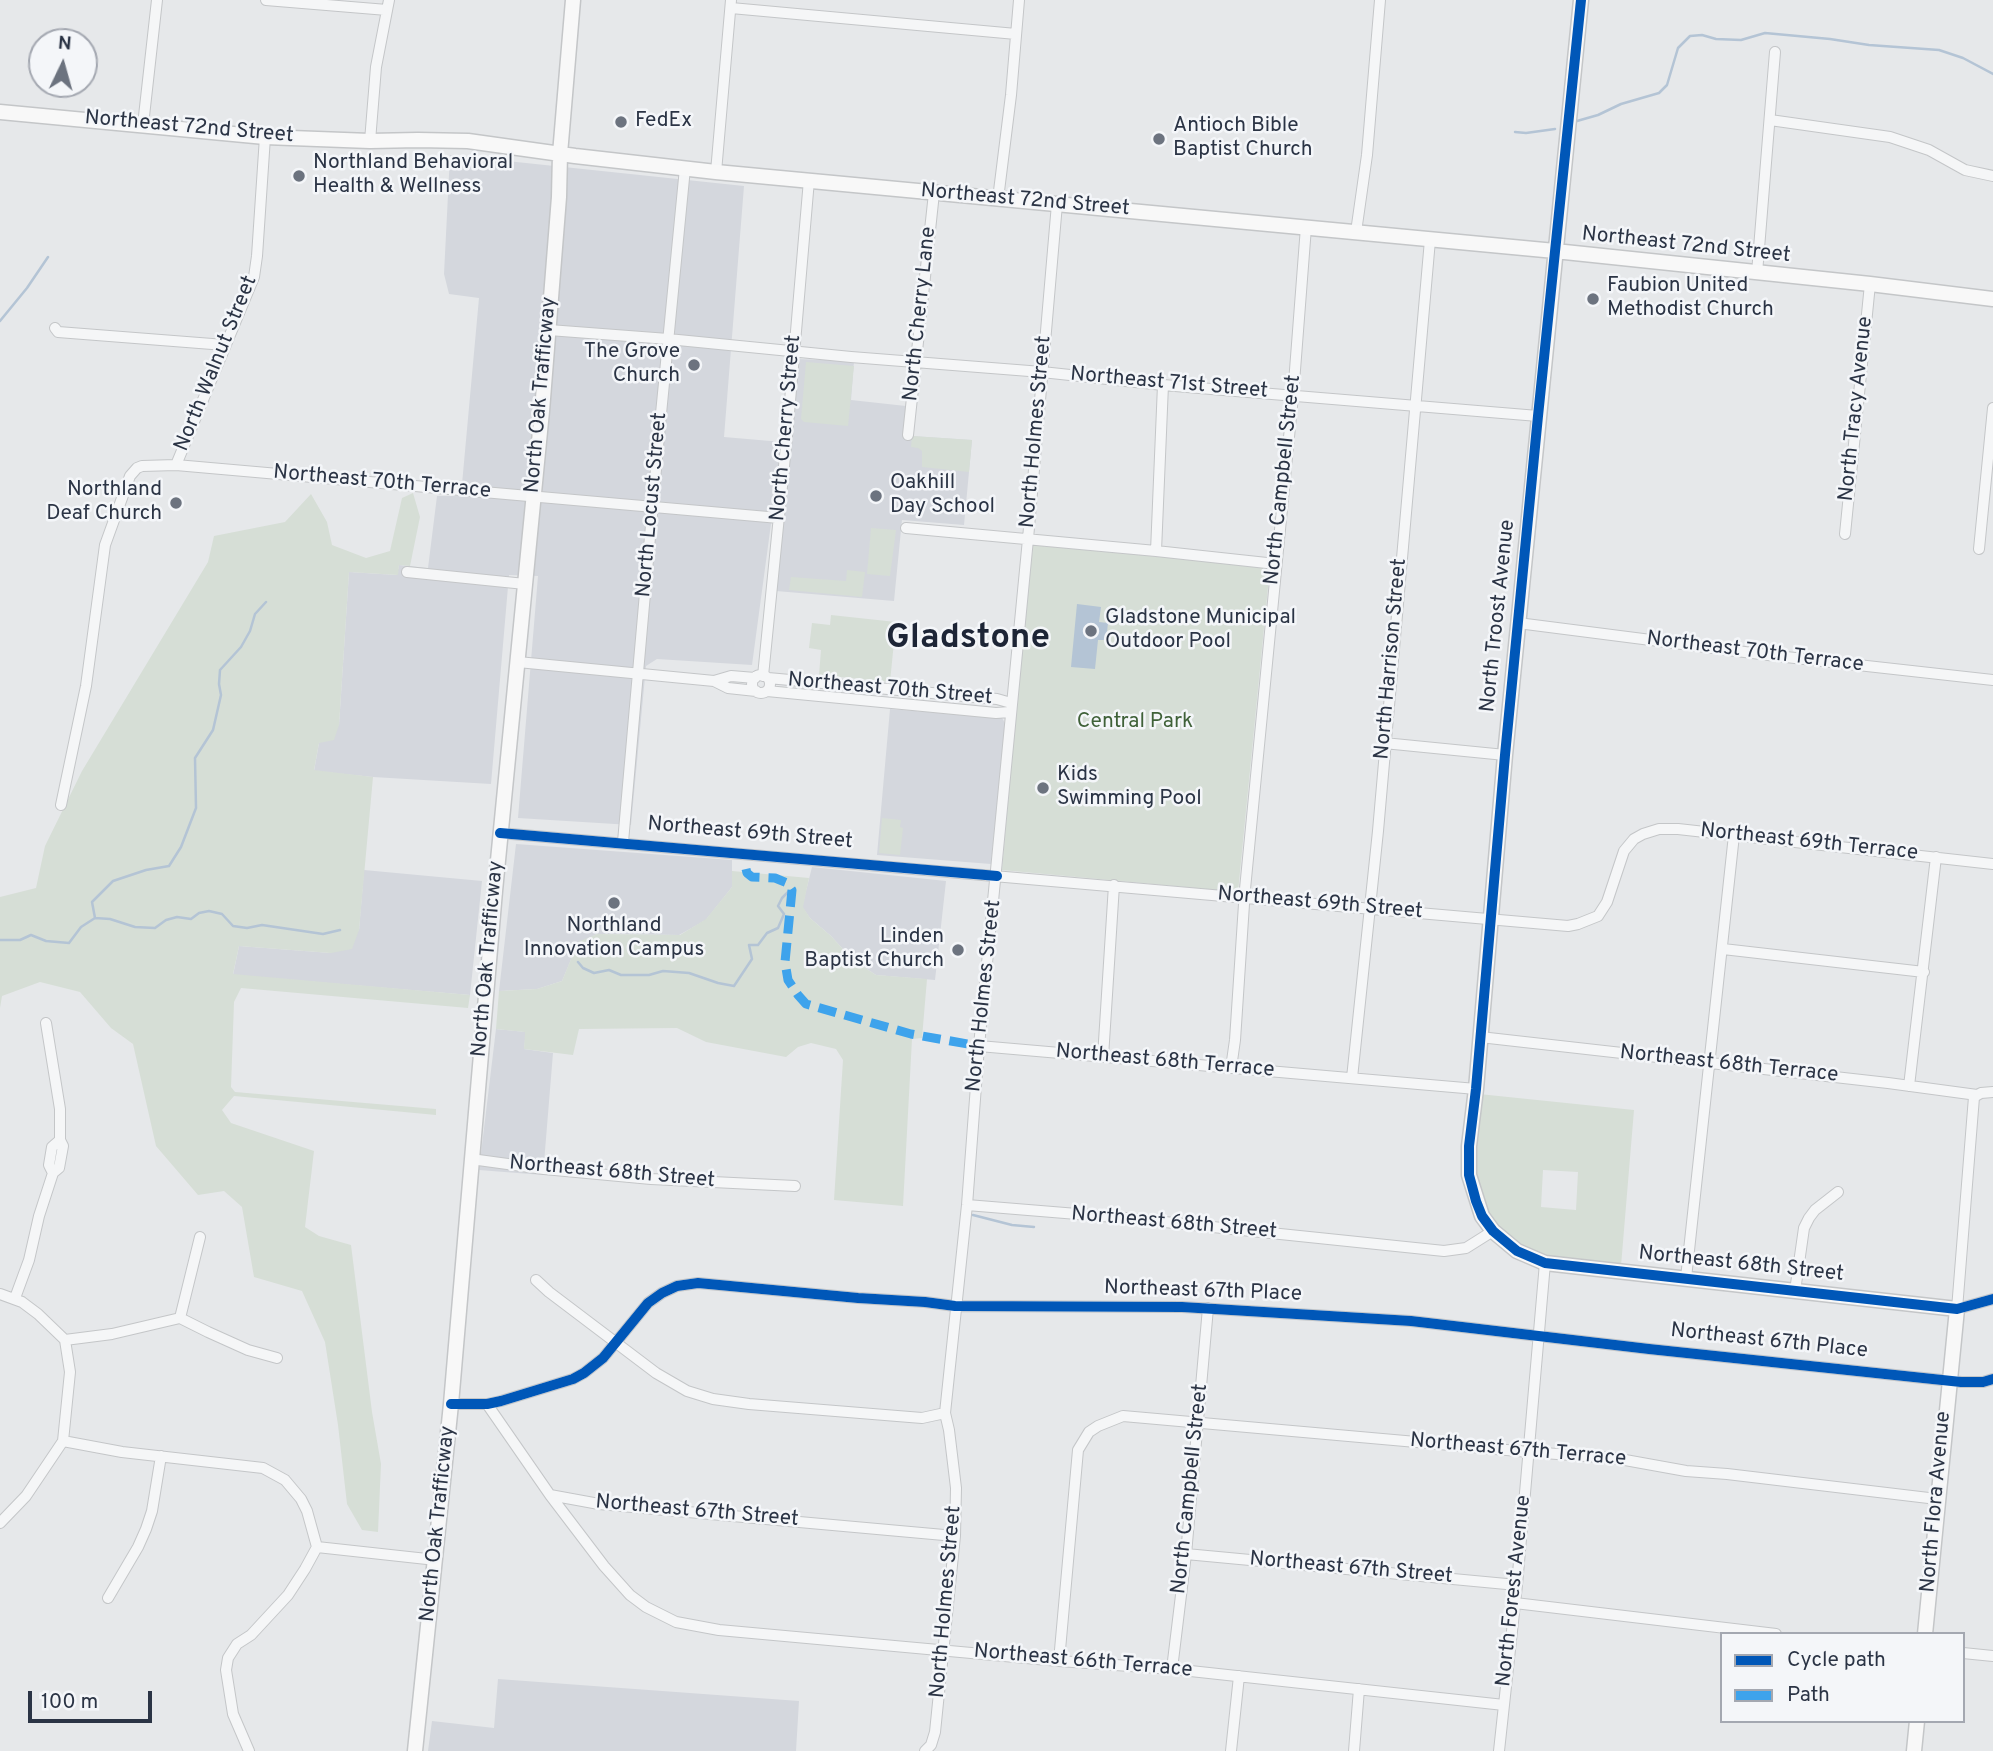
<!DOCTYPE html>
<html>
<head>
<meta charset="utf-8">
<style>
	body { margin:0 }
	#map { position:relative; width:1993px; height:1751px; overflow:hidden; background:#e6e8ea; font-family:Overpass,sans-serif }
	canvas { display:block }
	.legend { position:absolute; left:1720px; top:1632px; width:245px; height:91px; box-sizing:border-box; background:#f4f6f9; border:2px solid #a4a8b1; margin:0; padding:9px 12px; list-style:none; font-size:21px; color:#2b3445 }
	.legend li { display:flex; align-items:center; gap:14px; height:35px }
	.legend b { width:35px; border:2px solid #a4a8b1 }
	.north { position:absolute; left:28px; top:28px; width:70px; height:70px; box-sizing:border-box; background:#f4f6f9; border:2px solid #a4a8b1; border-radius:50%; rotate:5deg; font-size:19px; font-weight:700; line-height:28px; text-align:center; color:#2b3445 }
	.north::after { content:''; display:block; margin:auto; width:24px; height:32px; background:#6c737f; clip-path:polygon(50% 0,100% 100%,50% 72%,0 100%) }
	.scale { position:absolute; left:28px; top:1691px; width:124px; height:32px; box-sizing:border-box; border:4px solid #2b3445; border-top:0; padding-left:9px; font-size:21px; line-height:24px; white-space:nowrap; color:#2b3445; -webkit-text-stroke:5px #f4f6f9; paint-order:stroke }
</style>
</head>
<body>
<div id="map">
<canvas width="1993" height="1751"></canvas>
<ul class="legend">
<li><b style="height:9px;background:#0057b8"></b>Cycle path</li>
<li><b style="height:9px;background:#3ea3ec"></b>Path</li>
</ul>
<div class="north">N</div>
<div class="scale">100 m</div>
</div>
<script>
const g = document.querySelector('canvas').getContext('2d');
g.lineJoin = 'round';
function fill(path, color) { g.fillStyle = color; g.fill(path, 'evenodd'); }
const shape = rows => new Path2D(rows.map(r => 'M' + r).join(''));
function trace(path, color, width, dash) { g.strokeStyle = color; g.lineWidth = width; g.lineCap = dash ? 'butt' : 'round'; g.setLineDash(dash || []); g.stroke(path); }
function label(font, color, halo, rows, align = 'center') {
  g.font = font + ' Overpass,sans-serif'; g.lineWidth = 5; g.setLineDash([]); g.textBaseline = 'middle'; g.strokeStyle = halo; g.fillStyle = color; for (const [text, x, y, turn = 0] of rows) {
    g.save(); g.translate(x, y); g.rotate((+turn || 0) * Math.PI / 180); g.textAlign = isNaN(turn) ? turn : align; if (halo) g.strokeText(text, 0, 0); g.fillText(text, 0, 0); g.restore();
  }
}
const built = shape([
	[450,155,744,186,724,437,782,442,752,665,657,659,646,666,631,825,518,818,538,576,509,575,491,784,373,777,314,771,319,743,339,725,349,572,397,575,399,565,428,568,437,496,458,496,462,484,479,298,449,294,444,274],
	[797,359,854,361,851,400,915,407,912,436,972,440,964,525,902,520,894,601,776,591],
	[890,709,1002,718,1005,723,991,864,877,855],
	[516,844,732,860,732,887,706,920,679,935,597,934,578,943,562,981,537,989,499,991],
	[812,867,946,881,935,980,876,975,853,960,831,936,810,918,802,907],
	[364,870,482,881,470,995,233,975,239,946,331,953,359,930],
	[496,1029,526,1032,524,1049,553,1053,543,1175,479,1170],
	[498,1679,799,1701,796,1751,428,1751,432,1721,494,1728]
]);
const green = shape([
	[806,362,854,366,848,426,804,422,801,419],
	[912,436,972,440,969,472,922,467,922,451,918,448,911,447],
	[413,493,420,517,410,566,399,565,398,575,349,572,339,725,334,740,319,743,314,770,373,777,359,930,352,949,331,953,239,946,233,974,470,995,468,1008,241,988,234,1002,231,1087,235,1092,436,1109,436,1115,234,1096,222,1110,231,1123,314,1151,305,1227,319,1236,351,1245,372,1412,381,1464,378,1532,362,1530,347,1504,338,1425,325,1342,302,1291,254,1277,242,1207,224,1191,198,1195,156,1146,133,1044,111,1028,80,992,40,982,2,996,0,1008,0,897,36,888,45,846,82,771,208,562,214,536,285,522,311,494,327,522,332,545,366,558,390,551,402,498],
	[871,528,896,530,890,576,867,574],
	[1033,545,1270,567,1238,892,1002,870,1016,710],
	[847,570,865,572,862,597,789,590,791,577,846,581],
	[831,615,896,622,890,682,819,675,821,650,809,648,812,623,830,625],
	[882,818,901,820,900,827,903,828,900,855,879,853],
	[732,871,809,878,803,907,810,918,831,936,853,960,876,975,927,979,922,1038,912,1039,903,1206,834,1200,843,1060,836,1049,811,1043,798,1047,786,1057,706,1042,677,1028,579,1029,573,1055,524,1049,525,1032,496,1029,499,991,537,989,562,981,578,942,597,934,680,935,706,919,732,887],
	[1479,1094,1634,1110,1621,1266,1540,1256,1520,1245,1497,1226,1482,1202,1475,1179,1474,1162],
	[1543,1170,1578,1172,1576,1210,1541,1207]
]);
const water = shape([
	[1077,604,1101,607,1099,622,1108,623,1106,640,1098,640,1095,669,1071,667]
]);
const stream = shape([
	[1577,121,1598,115,1621,104,1659,93,1667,85,1678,48,1690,36,1702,35,1716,39,1741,40,1765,33,1830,39,1869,45,1939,50,1963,58,1993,74],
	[1515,132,1526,133,1555,129],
	[0,321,27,288,48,257],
	[95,918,92,902,113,881,146,870,169,866,181,847,196,808,195,758,213,730,221,695,219,684,220,670,241,647,250,631,255,614,266,602],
	[0,940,20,940,31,935,46,941,69,943,81,927,95,918,110,919,135,927,155,928,166,920,177,917,191,919,199,913,209,911,222,914,233,926,247,928,262,925,323,934,340,930],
	[578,962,583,968,594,973,609,970,621,975,649,975,663,971,689,973,718,983,734,986,752,959,749,945,758,945,767,933,778,928,784,914,778,906,782,898,789,891],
	[973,1215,1012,1225,1034,1227]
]);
const street = shape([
	[266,0,387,10],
	[731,8,1016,34],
	[1770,120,1890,137,1929,150,1965,170,1993,176],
	[143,125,157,0],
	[370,141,376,67,389,0],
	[716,172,731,0],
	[998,199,1011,95,1019,0],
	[1356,232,1367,155,1380,0],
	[1757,273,1775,52],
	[55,328,58,332,225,345],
	[549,330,668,339,851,357,1042,372,1163,385,1538,416],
	[908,435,934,193],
	[176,465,254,277,257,256,265,137],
	[906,528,1156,551,1276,564],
	[1845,534,1870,284],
	[1979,549,1993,408],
	[1156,551,1163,385],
	[407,572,525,584],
	[1518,623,1768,655,1993,680],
	[518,662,714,681,731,676,755,678],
	'752 684a9 9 0 1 1 18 0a9 9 0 1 1-18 0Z',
	[763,676,787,436,809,180],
	[768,678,997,699,1011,703],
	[714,681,728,688,756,691],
	[767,691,996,713,1010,712],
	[1384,743,1505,755],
	[61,805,86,686,105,545,130,476,137,468,142,466,176,465,779,518],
	[500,833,1568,926,1578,924,1598,916,1607,902,1624,851,1634,839,1643,834,1659,829,1678,829,1993,864],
	[623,842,660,424,685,168],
	[1723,949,1924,972],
	[1480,1037,1888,1083,1977,1095],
	[979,1046,1476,1089],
	[1103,1057,1114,885],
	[1231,1068,1235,1040,1245,889,1293,396,1306,227],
	[1352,1078,1378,831,1430,240],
	[1909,1086,1936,857],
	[1993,1092,1981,1093,1974,1097,1957,1309,1993,1299],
	[471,1159,544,1169,651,1179,795,1186],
	[53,1173,49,1165,52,1147,60,1140],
	[967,1205,1126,1218,1444,1251,1466,1248,1493,1231],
	[1686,1278,1734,835],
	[536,1280,549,1292,656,1373,687,1391,713,1399,749,1404,922,1418,945,1413],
	[1795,1291,1804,1228,1809,1218,1815,1210,1838,1192],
	[0,1294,22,1302,38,1314,65,1340,112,1334,180,1318,208,1332,248,1350,277,1358],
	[15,1298,29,1260,39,1216,53,1173,59,1168,63,1146,60,1140,60,1109,46,1023],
	[180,1318,200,1237],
	[451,1404,487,1404,501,1401,573,1379,584,1373,603,1358,648,1303,662,1293,677,1286,698,1283,858,1298,925,1302,955,1306,1182,1307,1411,1321,1649,1349,1961,1382,1983,1382,1993,1379],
	[487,1404,550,1495,604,1566,630,1595,646,1607,676,1622,719,1630,1059,1661,1172,1669,1504,1705],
	[63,1441,122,1452,263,1468,285,1480,301,1499,307,1511,317,1547],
	[550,1495,599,1504,955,1536],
	[0,1523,26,1496,63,1441,70,1372,65,1340],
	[317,1547,436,1560],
	[1186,1554,1517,1585],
	[108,1598,138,1547,146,1529,152,1511,161,1456],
	[1515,1603,1776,1634],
	[1963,1653,1993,1656],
	[1059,1661,1078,1450,1089,1432,1098,1426,1123,1416,1529,1452,1614,1458,1686,1471,1727,1474,1937,1499],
	[1172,1669,1186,1554,1208,1308],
	[249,1751,233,1714,226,1670,228,1658,237,1644,251,1635,288,1595,305,1569,317,1547],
	[925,1751,931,1745,935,1732,955,1536,956,1488,949,1430,945,1413,967,1205,979,1046,1028,539,1057,204],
	[1231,1751,1239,1676],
	[1354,1751,1359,1689],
	[1499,1751,1517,1585,1545,1263]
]);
const secondary = shape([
	[1581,0,1505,755,1476,1089,1469,1146,1469,1175,1482,1216,1493,1231,1517,1251,1545,1263,1957,1309,1925,1634],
	[0,112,265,137,370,141,418,140,468,141,575,156,716,172,1555,251,1870,284,1993,299],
	[415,1751,451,1404,495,891,542,411,559,197,560,154,573,0],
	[1914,1751,1917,1721]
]);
const quiet = shape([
	[746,869,747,873,752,877,775,878,787,883,792,890,785,962,788,980,798,995,806,1004,911,1034,979,1046]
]);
const cycleway = shape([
	[1581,0,1538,416,1505,755,1476,1089,1469,1146,1469,1175,1476,1201,1482,1216,1493,1231,1517,1251,1545,1263,1957,1309,1993,1299],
	[500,833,997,876],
	[451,1404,487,1404,501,1401,573,1379,584,1373,603,1358,648,1303,662,1293,677,1286,698,1283,858,1298,925,1302,955,1306,1182,1307,1411,1321,1649,1349,1961,1382,1983,1382,1993,1379]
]);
const markers = [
	[621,122,7,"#6c737f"],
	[1159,139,7,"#6c737f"],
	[299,176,7,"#6c737f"],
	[1593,299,7,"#6c737f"],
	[694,365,7,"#6c737f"],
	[876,496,7,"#6c737f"],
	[176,503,7,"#6c737f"],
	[1091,631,7,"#6c737f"],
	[1043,788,7,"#6c737f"],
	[614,903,7,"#6c737f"],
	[958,950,7,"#6c737f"]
];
const poiNames = [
	["FedEx",635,122],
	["Antioch Bible",1173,127],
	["Baptist Church",1173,151],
	["Northland Behavioral",313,164],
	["Health & Wellness",313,188],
	["Faubion United",1607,287],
	["Methodist Church",1607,311],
	["The Grove",680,353,"right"],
	["Church",680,377,"right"],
	["Oakhill",890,484],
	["Day School",890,508],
	["Northland",162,491,"right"],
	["Deaf Church",162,515,"right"],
	["Gladstone Municipal",1105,619],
	["Outdoor Pool",1105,643],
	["Kids",1057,776],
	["Swimming Pool",1057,800],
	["Northland",614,927,"center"],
	["Innovation Campus",614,951,"center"],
	["Linden",944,938,"right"],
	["Baptist Church",944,962,"right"]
];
const streetNames = [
	["Northeast 72nd Street",189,128,5],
	["Northeast 72nd Street",1025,201,5],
	["Northeast 72nd Street",1686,246,6],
	["North Cherry Lane",921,314,-84],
	["North Walnut Street",217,364,-68],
	["Northeast 71st Street",1169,384,5],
	["North Oak Trafficway",542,395,-85],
	["North Tracy Avenue",1857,409,-84],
	["North Cherry Street",787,428,-85],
	["North Holmes Street",1037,432,-85],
	["North Campbell Street",1284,480,-84],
	["Northeast 70th Terrace",382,483,5],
	["North Locust Street",653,505,-85],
	["North Troost Avenue",1499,616,-84],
	["Northeast 70th Terrace",1755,653,7],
	["North Harrison Street",1392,659,-85],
	["Northeast 70th Street",890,690,5],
	["Northeast 69th Street",750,834,5],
	["Northeast 69th Terrace",1809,843,6],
	["Northeast 69th Street",1320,904,5],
	["North Oak Trafficway",489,959,-85],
	["North Holmes Street",985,996,-84],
	["Northeast 68th Terrace",1165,1062,5],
	["Northeast 68th Terrace",1729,1065,6],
	["Northeast 68th Street",612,1173,5],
	["Northeast 68th Street",1174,1224,5],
	["Northeast 68th Street",1741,1265,6],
	["Northeast 67th Place",1203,1292,2],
	["Northeast 67th Place",1769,1342,6],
	["Northeast 67th Terrace",1518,1451,5],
	["North Campbell Street",1191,1489,-84],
	["North Flora Avenue",1937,1502,-85],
	["Northeast 67th Street",697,1512,5],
	["North Oak Trafficway",439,1524,-84],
	["Northeast 67th Street",1351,1569,5],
	["North Forest Avenue",1515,1591,-84],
	["North Holmes Street",947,1602,-85],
	["Northeast 66th Terrace",1083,1662,5]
];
const parkNames = [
	["Central Park",1135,723]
];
const townNames = [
	["Gladstone",968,640]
];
fill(built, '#d4d7dd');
fill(green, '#d6ded6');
fill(water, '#b4c4d5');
trace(stream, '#b4c4d5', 2.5);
trace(street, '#c4c6c8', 12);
trace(secondary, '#c4c6c8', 17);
trace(street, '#f5f6f7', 10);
trace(secondary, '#f8f8f8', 14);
trace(quiet, '#3ea3ec', 9, [18, 9]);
trace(cycleway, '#0057b8', 10);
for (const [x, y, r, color] of markers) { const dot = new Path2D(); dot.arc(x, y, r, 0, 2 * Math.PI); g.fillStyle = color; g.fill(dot); trace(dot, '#f4f6f9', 2.5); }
label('21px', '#2b3445', '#f4f6f9', poiNames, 'left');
label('21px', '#2b3445', '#f4f6f9', streetNames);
label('21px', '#3f6138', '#f4f6f9', parkNames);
label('bold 35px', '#1d2536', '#f4f6f9', townNames);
</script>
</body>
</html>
